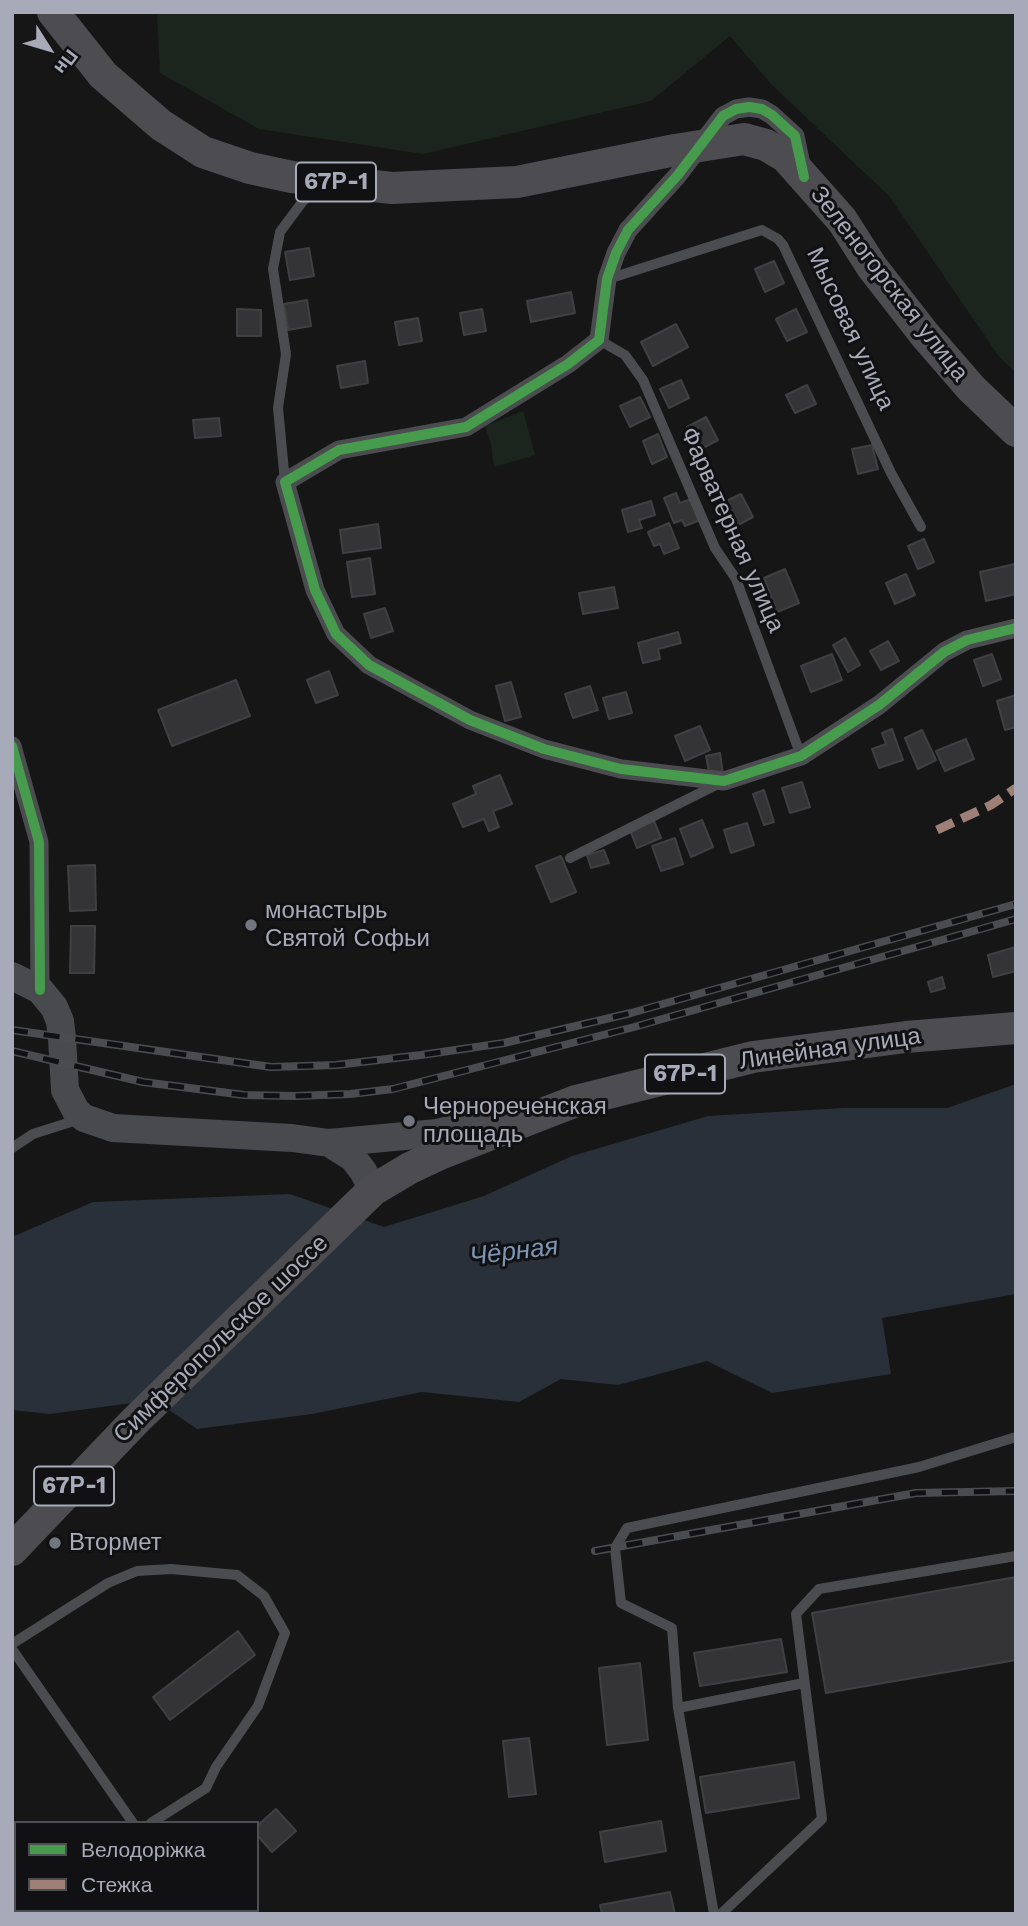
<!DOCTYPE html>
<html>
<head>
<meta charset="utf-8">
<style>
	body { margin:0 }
	#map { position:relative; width:1028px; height:1926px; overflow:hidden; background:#161616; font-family:"Work Sans",sans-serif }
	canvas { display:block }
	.frame { position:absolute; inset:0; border:14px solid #a7aab8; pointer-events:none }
	.legend { position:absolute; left:14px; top:1821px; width:245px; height:91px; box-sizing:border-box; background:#111012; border:2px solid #4d4e54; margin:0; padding:9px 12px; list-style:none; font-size:21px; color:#a7aab8 }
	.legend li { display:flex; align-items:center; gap:14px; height:35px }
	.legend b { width:35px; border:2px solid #4d4e54 }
	.north { position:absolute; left:14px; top:14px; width:70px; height:70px; -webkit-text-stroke:5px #111012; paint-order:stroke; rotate:127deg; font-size:19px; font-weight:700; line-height:28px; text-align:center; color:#a7aab8 }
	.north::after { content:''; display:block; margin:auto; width:24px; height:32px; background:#a7aab8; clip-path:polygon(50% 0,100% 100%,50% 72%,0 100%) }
</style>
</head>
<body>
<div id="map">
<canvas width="1028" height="1926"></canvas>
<div class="frame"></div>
<ul class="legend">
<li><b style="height:9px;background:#469c4c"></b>Велодоріжка</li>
<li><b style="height:9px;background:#9e8076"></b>Стежка</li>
</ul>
<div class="north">Пн</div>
</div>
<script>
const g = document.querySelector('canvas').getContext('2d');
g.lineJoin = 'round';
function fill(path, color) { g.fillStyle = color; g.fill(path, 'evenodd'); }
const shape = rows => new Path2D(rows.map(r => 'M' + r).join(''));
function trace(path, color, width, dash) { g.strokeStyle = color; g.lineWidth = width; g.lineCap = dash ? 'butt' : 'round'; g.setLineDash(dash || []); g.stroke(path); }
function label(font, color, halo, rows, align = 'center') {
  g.font = font + ' "Work Sans",sans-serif'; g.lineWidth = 6; g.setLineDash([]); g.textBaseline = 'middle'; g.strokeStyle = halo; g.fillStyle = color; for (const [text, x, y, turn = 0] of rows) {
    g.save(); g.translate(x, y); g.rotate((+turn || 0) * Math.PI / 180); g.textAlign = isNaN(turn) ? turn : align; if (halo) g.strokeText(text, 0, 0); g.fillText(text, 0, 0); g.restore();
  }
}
const green = shape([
	[157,12,1016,12,1016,372,1000,358,889,196,771,84,730,36,651,101,423,154,259,129,160,73],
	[523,411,535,455,494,467,491,444,485,426]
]);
const water = shape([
	[1016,1084,1016,1294,882,1318,891,1374,772,1393,707,1361,618,1385,561,1379,519,1402,422,1392,312,1414,197,1429,154,1400,50,1414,12,1410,12,1237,93,1202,290,1194,384,1227,484,1196,572,1156,708,1116,843,1108,947,1108]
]);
const building = shape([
	[309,248,314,276,290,280,285,252,309,248],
	[774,261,784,283,765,292,755,269,774,261],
	[571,292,575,313,531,322,527,301,571,292],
	[307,300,311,326,288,330,284,304,307,300],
	[237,309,261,310,261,336,237,336,237,309],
	[482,309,486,331,464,335,460,313,482,309],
	[796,309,807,332,787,341,776,319,796,309],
	[418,318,422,341,399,345,395,322,418,318],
	[676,324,688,347,653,366,641,342,676,324],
	[365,361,368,383,341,388,337,366,365,361],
	[681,380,689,398,669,408,660,389,681,380],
	[807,385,816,404,795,413,786,395,807,385],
	[640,397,650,417,630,427,620,406,640,397],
	[706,417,718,440,699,450,687,427,706,417],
	[219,418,221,436,195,438,193,420,219,418],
	[658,434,667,457,652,464,643,441,658,434],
	[872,445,878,469,858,474,852,449,872,445],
	[676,493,680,503,691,499,700,520,685,526,682,520,674,523,664,498,676,493],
	[741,494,753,517,738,525,726,501,741,494],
	[651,501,655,515,639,520,642,528,628,532,622,510,651,501],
	[669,523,679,548,664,554,660,544,654,546,648,532,669,523],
	[378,524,381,548,343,553,340,530,378,524],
	[924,539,934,562,918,569,908,546,924,539],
	[370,558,375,594,352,597,347,562,370,558],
	[1015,564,1016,594,986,601,980,572,1015,564],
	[785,569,799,603,777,612,764,578,785,569],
	[906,574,915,595,895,604,886,583,906,574],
	[614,587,618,608,583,614,579,593,614,587],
	[385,608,393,631,371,638,364,614,385,608],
	[678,632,681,643,658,649,660,659,643,663,638,643,678,632],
	[845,638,860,665,848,672,833,645,845,638],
	[888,641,899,661,881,670,870,651,888,641],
	[832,654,842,680,811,692,801,666,832,654],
	[992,654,1001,679,983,686,974,660,992,654],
	[329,671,338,695,316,703,307,680,329,671],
	[236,680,250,716,172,746,158,710,236,680],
	[511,682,521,717,505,721,496,686,511,682],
	[590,686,598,710,573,718,565,694,590,686],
	[626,692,632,713,609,719,603,698,626,692],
	[1016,695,1016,727,1005,730,997,701,1016,695],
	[700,726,710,750,685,761,675,736,700,726],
	[892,729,903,760,879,768,872,749,886,744,882,733,892,729],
	[922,730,936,760,918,769,905,738,922,730],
	[966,739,974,759,945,771,936,751,966,739],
	[720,753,723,775,710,777,706,756,720,753],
	[500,775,512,804,493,811,499,827,489,831,484,819,463,827,453,804,476,794,473,786,500,775],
	[802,782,810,807,790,813,782,788,802,782],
	[764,790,774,822,764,825,753,794,764,790],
	[702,820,713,847,691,857,680,829,702,820],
	[654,821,661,838,637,848,630,830,654,821],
	[747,823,754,845,731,853,724,830,747,823],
	[675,838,683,864,661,871,652,846,675,838],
	[604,850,609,863,591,868,587,855,604,850],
	[561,856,576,892,551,902,536,866,561,856],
	[95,865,96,910,70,911,68,866,95,865],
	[71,926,95,926,94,973,70,973,71,926],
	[1016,947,1016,971,993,977,988,955,1016,947],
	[942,977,945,988,931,992,928,982,942,977],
	[1016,1577,1016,1660,826,1693,812,1613,1016,1577],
	[238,1631,255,1655,170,1720,153,1697,238,1631],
	[781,1639,787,1672,700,1686,694,1653,781,1639],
	[640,1663,648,1740,607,1745,599,1668,640,1663],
	[529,1738,536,1794,509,1797,503,1741,529,1738],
	[794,1762,799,1798,706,1813,700,1777,794,1762],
	[276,1809,296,1831,272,1852,257,1835,257,1826,276,1809],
	[661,1821,666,1851,605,1862,600,1832,661,1821],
	[670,1892,675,1914,602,1914,600,1905,670,1892]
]);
const service = shape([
	[608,279,762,230,778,239,783,245,891,473,921,527],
	[599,340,625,355,643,380,715,548,736,579,801,756],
	[285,482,278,408,286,354,273,269,280,232,303,201,320,188],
	[570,858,720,783],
	[12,1148,33,1134,80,1119],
	[12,1644,108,1583,137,1571,171,1569,237,1575,264,1596,285,1633,258,1706,216,1767,206,1788,151,1823],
	[12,1649,133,1823],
	[804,1683,678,1708,672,1628,621,1603,615,1548,627,1528,919,1467,1016,1437],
	[678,1708,714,1914],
	[194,1910,196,1914],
	[721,1914,822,1819,796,1614,819,1589,1016,1556]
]);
const minor = shape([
	[802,169,795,136,772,115,762,109,749,107,736,109,723,116,677,176,628,230,616,253,607,279,599,340,568,364,466,427,339,450,285,482,315,590,336,634,369,665,470,720,544,749,621,769,724,781,801,756,879,705,944,652,967,640,1016,628],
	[12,746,39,842,40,990]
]);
const secondary = shape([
	[12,976,40,990,54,1007,60,1021,62,1038,65,1090,76,1111,84,1118,113,1128,292,1138,329,1143,353,1158,363,1171,373,1190],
	[329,1143,437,1133,502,1118]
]);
const primary = shape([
	[53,12,103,75,161,125,203,152,250,168,292,177,392,188,517,182,675,150,744,139,766,145,786,157,842,220,872,267,925,335,971,388,1016,431],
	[12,1550,135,1421,373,1190,410,1168,442,1153,576,1101,753,1057,906,1037,1016,1028]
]);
const rail = shape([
	[12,1030,271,1067,336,1065,421,1055,504,1043,631,1013,1016,904],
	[12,1051,143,1082,244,1095,295,1096,350,1094,393,1089,634,1027,1016,919],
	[595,1551,916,1493,1016,1491]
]);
const quiet = shape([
	[937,830,991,805,1016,788]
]);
const cycleway = shape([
	[804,177,795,136,772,115,762,109,749,107,736,109,723,116,677,176,628,230,616,253,607,279,599,340,568,364,466,427,339,450,285,482,315,590,336,634,369,665,470,720,544,749,621,769,724,781,801,756,879,705,944,652,967,640,1016,628],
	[12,746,39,842,40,990]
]);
const markers = [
	[251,925,7,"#74767f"],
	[409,1121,7,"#74767f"],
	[55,1543,7,"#74767f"]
];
const shields = [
	[336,182,80],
	[685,1074,80],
	[74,1486,80]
];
const shieldNames = [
	["67Р-1",336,182],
	["67Р-1",685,1074],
	["67Р-1",74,1486]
];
const streetNames = [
	["Зеленогорская улица",889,284,52],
	["Мысовая улица",850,329,65],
	["Фарватерная улица",732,530,66],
	["Линейная улица",830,1049,-8],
	["Симферопольское шоссе",221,1339,-44]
];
const poiNames = [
	["монастырь",265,911],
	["Святой Софьи",265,939],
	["Чернореченская",423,1107],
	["площадь",423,1135],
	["Втормет",69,1543]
];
const waterNames = [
	["Чёрная",514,1252,-7]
];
fill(green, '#1c241e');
fill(water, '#293039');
fill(building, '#343436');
trace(building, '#3f4042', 2);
trace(service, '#4a4c4f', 10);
trace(minor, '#4a4c4f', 19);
trace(secondary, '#494a4e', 28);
trace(primary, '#4d4d51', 32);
trace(rail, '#4a4c4f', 8);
trace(rail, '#111012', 5, [16]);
trace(quiet, '#9e8076', 9, [18, 9]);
trace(cycleway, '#469c4c', 10);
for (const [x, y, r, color] of markers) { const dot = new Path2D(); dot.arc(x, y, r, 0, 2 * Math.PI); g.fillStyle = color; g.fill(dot); trace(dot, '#111012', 2.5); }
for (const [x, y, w] of shields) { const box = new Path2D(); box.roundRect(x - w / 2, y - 19.5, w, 39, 5); g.fillStyle = '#111012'; g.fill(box); trace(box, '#a7aab8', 2); }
label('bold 23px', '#a7aab8', null, shieldNames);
label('24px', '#a7aab8', '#111012', streetNames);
label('24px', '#a7aab8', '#111012', poiNames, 'left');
label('italic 26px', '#7c95b5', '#111012', waterNames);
</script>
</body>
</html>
